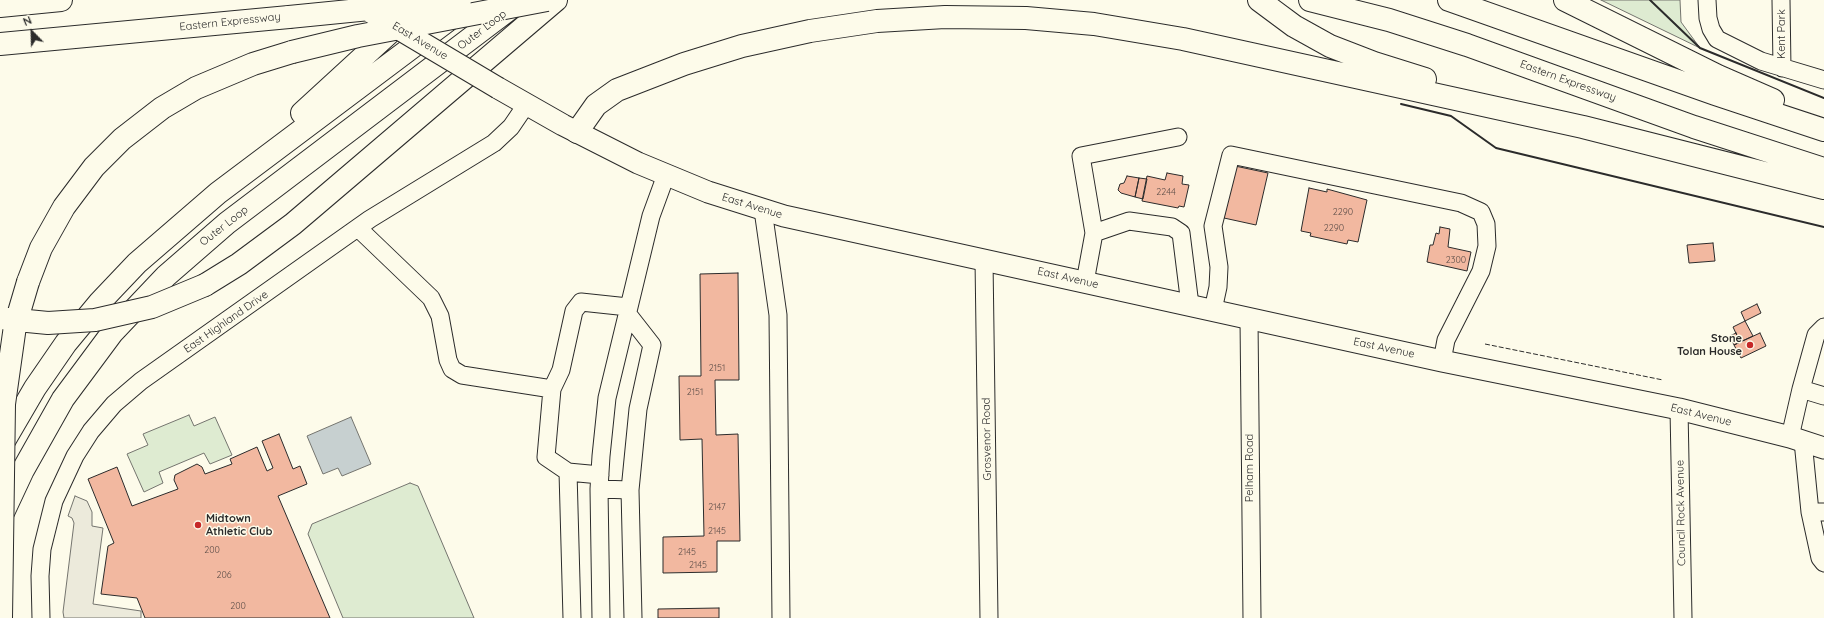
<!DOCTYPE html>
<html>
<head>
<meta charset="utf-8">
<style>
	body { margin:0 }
	#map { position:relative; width:1824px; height:618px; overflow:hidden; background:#fdfbea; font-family:Quicksand,sans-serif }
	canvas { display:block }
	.north { position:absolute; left:12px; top:12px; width:40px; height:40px; -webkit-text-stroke:3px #fdfbea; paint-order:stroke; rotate:337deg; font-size:11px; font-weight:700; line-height:16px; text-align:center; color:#2b2b2b }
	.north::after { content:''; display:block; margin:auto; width:14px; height:18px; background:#2b2b2b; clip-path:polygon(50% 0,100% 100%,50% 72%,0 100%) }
</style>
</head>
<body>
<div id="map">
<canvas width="1824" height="618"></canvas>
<div class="north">N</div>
</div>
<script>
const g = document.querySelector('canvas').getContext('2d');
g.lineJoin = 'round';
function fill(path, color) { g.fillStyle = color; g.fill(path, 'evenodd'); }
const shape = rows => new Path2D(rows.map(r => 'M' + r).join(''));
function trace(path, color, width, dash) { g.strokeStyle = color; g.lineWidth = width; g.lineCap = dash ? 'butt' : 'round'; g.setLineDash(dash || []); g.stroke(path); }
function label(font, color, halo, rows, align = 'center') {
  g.font = font + ' Quicksand,sans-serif'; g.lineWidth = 3; g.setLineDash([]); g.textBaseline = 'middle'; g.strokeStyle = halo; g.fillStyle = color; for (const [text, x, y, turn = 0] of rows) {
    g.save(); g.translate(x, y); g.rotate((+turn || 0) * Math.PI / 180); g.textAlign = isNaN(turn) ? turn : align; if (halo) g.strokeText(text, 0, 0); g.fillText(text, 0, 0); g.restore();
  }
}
const green = shape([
	[1601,0,1680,0,1681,22,1700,48,1601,0],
	[189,415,194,426,215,417,232,455,210,464,204,453,159,472,163,483,144,492,127,454,148,445,143,434,189,415],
	[410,483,418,486,474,618,343,618,308,534,312,524,410,483]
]);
const parking = shape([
	[75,496,87,501,92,512,92,526,103,528,93,604,141,611,141,618,64,618,63,612,74,523,72,518,68,516,75,496]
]);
const water = shape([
	[351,417,371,464,342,476,338,468,323,474,307,436,351,417]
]);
const building = shape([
	[1235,166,1268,173,1256,225,1224,218,1235,166],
	[1167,173,1183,176,1182,184,1189,185,1184,207,1179,206,1178,208,1142,201,1147,176,1165,180,1167,173],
	[1127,176,1139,178,1135,197,1121,193,1118,190,1120,184,1124,183,1127,176],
	[1139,178,1147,179,1143,199,1135,197,1139,178],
	[1309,188,1327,192,1327,189,1367,200,1358,242,1348,240,1347,244,1310,236,1311,233,1301,231,1309,188],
	[1440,227,1450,229,1448,247,1471,252,1467,271,1427,262,1430,245,1433,245,1436,233,1439,234,1440,227],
	[1713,243,1715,261,1689,263,1687,245,1713,243],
	[738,273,739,380,715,380,716,435,738,434,740,541,717,541,717,572,663,573,663,537,704,536,702,439,680,440,679,376,701,376,700,274,738,273],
	[1757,304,1761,313,1745,321,1741,312,1757,304],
	[1745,321,1753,336,1740,342,1733,327,1745,321],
	[1736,333,1740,342,1734,345,1730,336,1736,333],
	[1760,333,1766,346,1741,358,1734,345,1760,333],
	[279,434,293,469,300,466,307,484,278,496,330,618,145,618,137,598,101,594,108,546,114,543,88,479,117,467,132,506,178,489,174,480,175,475,197,464,202,467,205,474,232,464,230,459,257,447,267,471,273,468,262,441,279,434],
	[719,608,719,618,658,618,658,609,719,608]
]);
const minor = shape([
	[1707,0,1708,18,1711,29,1717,39,1761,61,1824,80],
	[1781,0,1782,68],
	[763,210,778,315,781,618],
	[358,228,431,298,440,316,448,360,452,369,462,375,552,389,546,457,568,472,572,618],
	[1094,233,1129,221,1172,227,1181,233,1190,305],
	[984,260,989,618],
	[1085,282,1094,233,1081,156,1178,137],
	[1213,310,1218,287,1219,267,1213,226,1231,155,1461,203,1481,212,1486,224,1487,246,1481,271,1446,340,1442,361],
	[627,313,652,345,638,409,630,490,633,618],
	[1249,319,1252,618],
	[552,389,561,370,574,311,581,302,628,307],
	[1801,389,1824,396],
	[1679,409,1683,618],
	[1790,437,1801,389,1816,335,1824,327],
	[1803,441,1810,512,1824,512],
	[568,472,600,475],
	[599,489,630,490],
	[1810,512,1820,558,1824,563],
	[41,618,40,576,42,549,54,501,75,456,91,431,114,404,141,381,370,219,494,143,511,127,526,105],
	[601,618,599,489,601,456,607,398,651,216,666,175]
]);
const major = shape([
	[498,88,563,125,638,163,708,192,784,216,1442,361,1679,409,1790,437,1824,448]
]);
const highway = shape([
	[1259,0,1294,26,1330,46,1374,63,1425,79],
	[1310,0,1389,20,1467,45,1694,127,1824,169],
	[1449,0,1715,94,1824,130],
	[1565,0,1718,76,1773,100],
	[0,6,61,0],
	[0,44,289,17],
	[302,113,399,24],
	[577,132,596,105,617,90,684,64,742,46,810,31,877,21,945,17,1026,18,1094,24,1183,39,1583,127,1824,188],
	[28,282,41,248,64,207,94,167,122,139,162,108,196,88,253,64,292,52],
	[205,285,239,264,293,224,556,0],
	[0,448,35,388,66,343,100,302,137,263,218,193,475,0],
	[1,517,23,470,63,399,112,333,166,276,227,223,516,4]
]);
const majorBridge = shape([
	[372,13,498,88]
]);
const highwayBridge = shape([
	[289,17,460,0],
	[292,52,358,36,547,0],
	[7,319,48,323,95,320,152,307,205,285],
	[1,618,4,404,15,326,28,282]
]);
const fence = shape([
	[1485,344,1663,380]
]);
const wall = shape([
	[1650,0,1700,48,1824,98],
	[1401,104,1451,116,1496,148,1824,227]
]);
const markers = [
	[1750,345,4,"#c62828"],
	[198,525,4,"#c62828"]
];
const numberNames = [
	["2244",1166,192],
	["2290",1343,212],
	["2290",1334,228],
	["2300",1456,260],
	["2151",717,368],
	["2151",695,392],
	["2147",717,507],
	["2145",717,531],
	["200",212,550],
	["2145",687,552],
	["2145",698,565],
	["206",224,575],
	["200",238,606]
];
const streetNames = [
	["Eastern Expressway",230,22,-6],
	["Outer Loop",482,30,-37],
	["Kent Park",1782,34,-90],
	["East Avenue",420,41,31],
	["Eastern Expressway",1568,81,20],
	["East Avenue",752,206,17],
	["Outer Loop",224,226,-38],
	["East Avenue",1068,278,13],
	["East Highland Drive",226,322,-35],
	["East Avenue",1384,348,12],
	["East Avenue",1701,415,14],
	["Grosvenor Road",987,439,-91],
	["Pelham Road",1250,468,-90],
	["Council Rock Avenue",1681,513,-91]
];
const poiNames = [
	["Stone",1742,339],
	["Tolan House",1742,352],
	["Midtown",206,519,"left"],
	["Athletic Club",206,532,"left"]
];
fill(green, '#deebd1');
trace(green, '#74746e', 1);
fill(parking, '#eceadb');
trace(parking, '#74746e', 1);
fill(water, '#c7d0d0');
trace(water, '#74746e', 1);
fill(building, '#f2b8a0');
trace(building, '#2b2b2b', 1);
trace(minor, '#2b2b2b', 19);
trace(major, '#2b2b2b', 23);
trace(highway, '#2b2b2b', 24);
trace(minor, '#fdfbea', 17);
trace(major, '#fdfbea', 21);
trace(highway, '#fdfbea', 22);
trace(majorBridge, '#2b2b2b', 23, []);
trace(highwayBridge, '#2b2b2b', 24, []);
trace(majorBridge, '#fdfbea', 21);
trace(highwayBridge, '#fdfbea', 22);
trace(fence, '#2b2b2b', 1, [5, 2]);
trace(wall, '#2b2b2b', 2);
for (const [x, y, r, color] of markers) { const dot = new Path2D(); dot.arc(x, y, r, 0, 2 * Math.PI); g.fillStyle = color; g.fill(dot); trace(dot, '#fdfbea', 1.5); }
label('9px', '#5d4e48', null, numberNames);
label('11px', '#2b2b2b', '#fdfbea', streetNames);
label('bold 11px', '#2b2b2b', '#fdfbea', poiNames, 'right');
</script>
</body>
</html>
